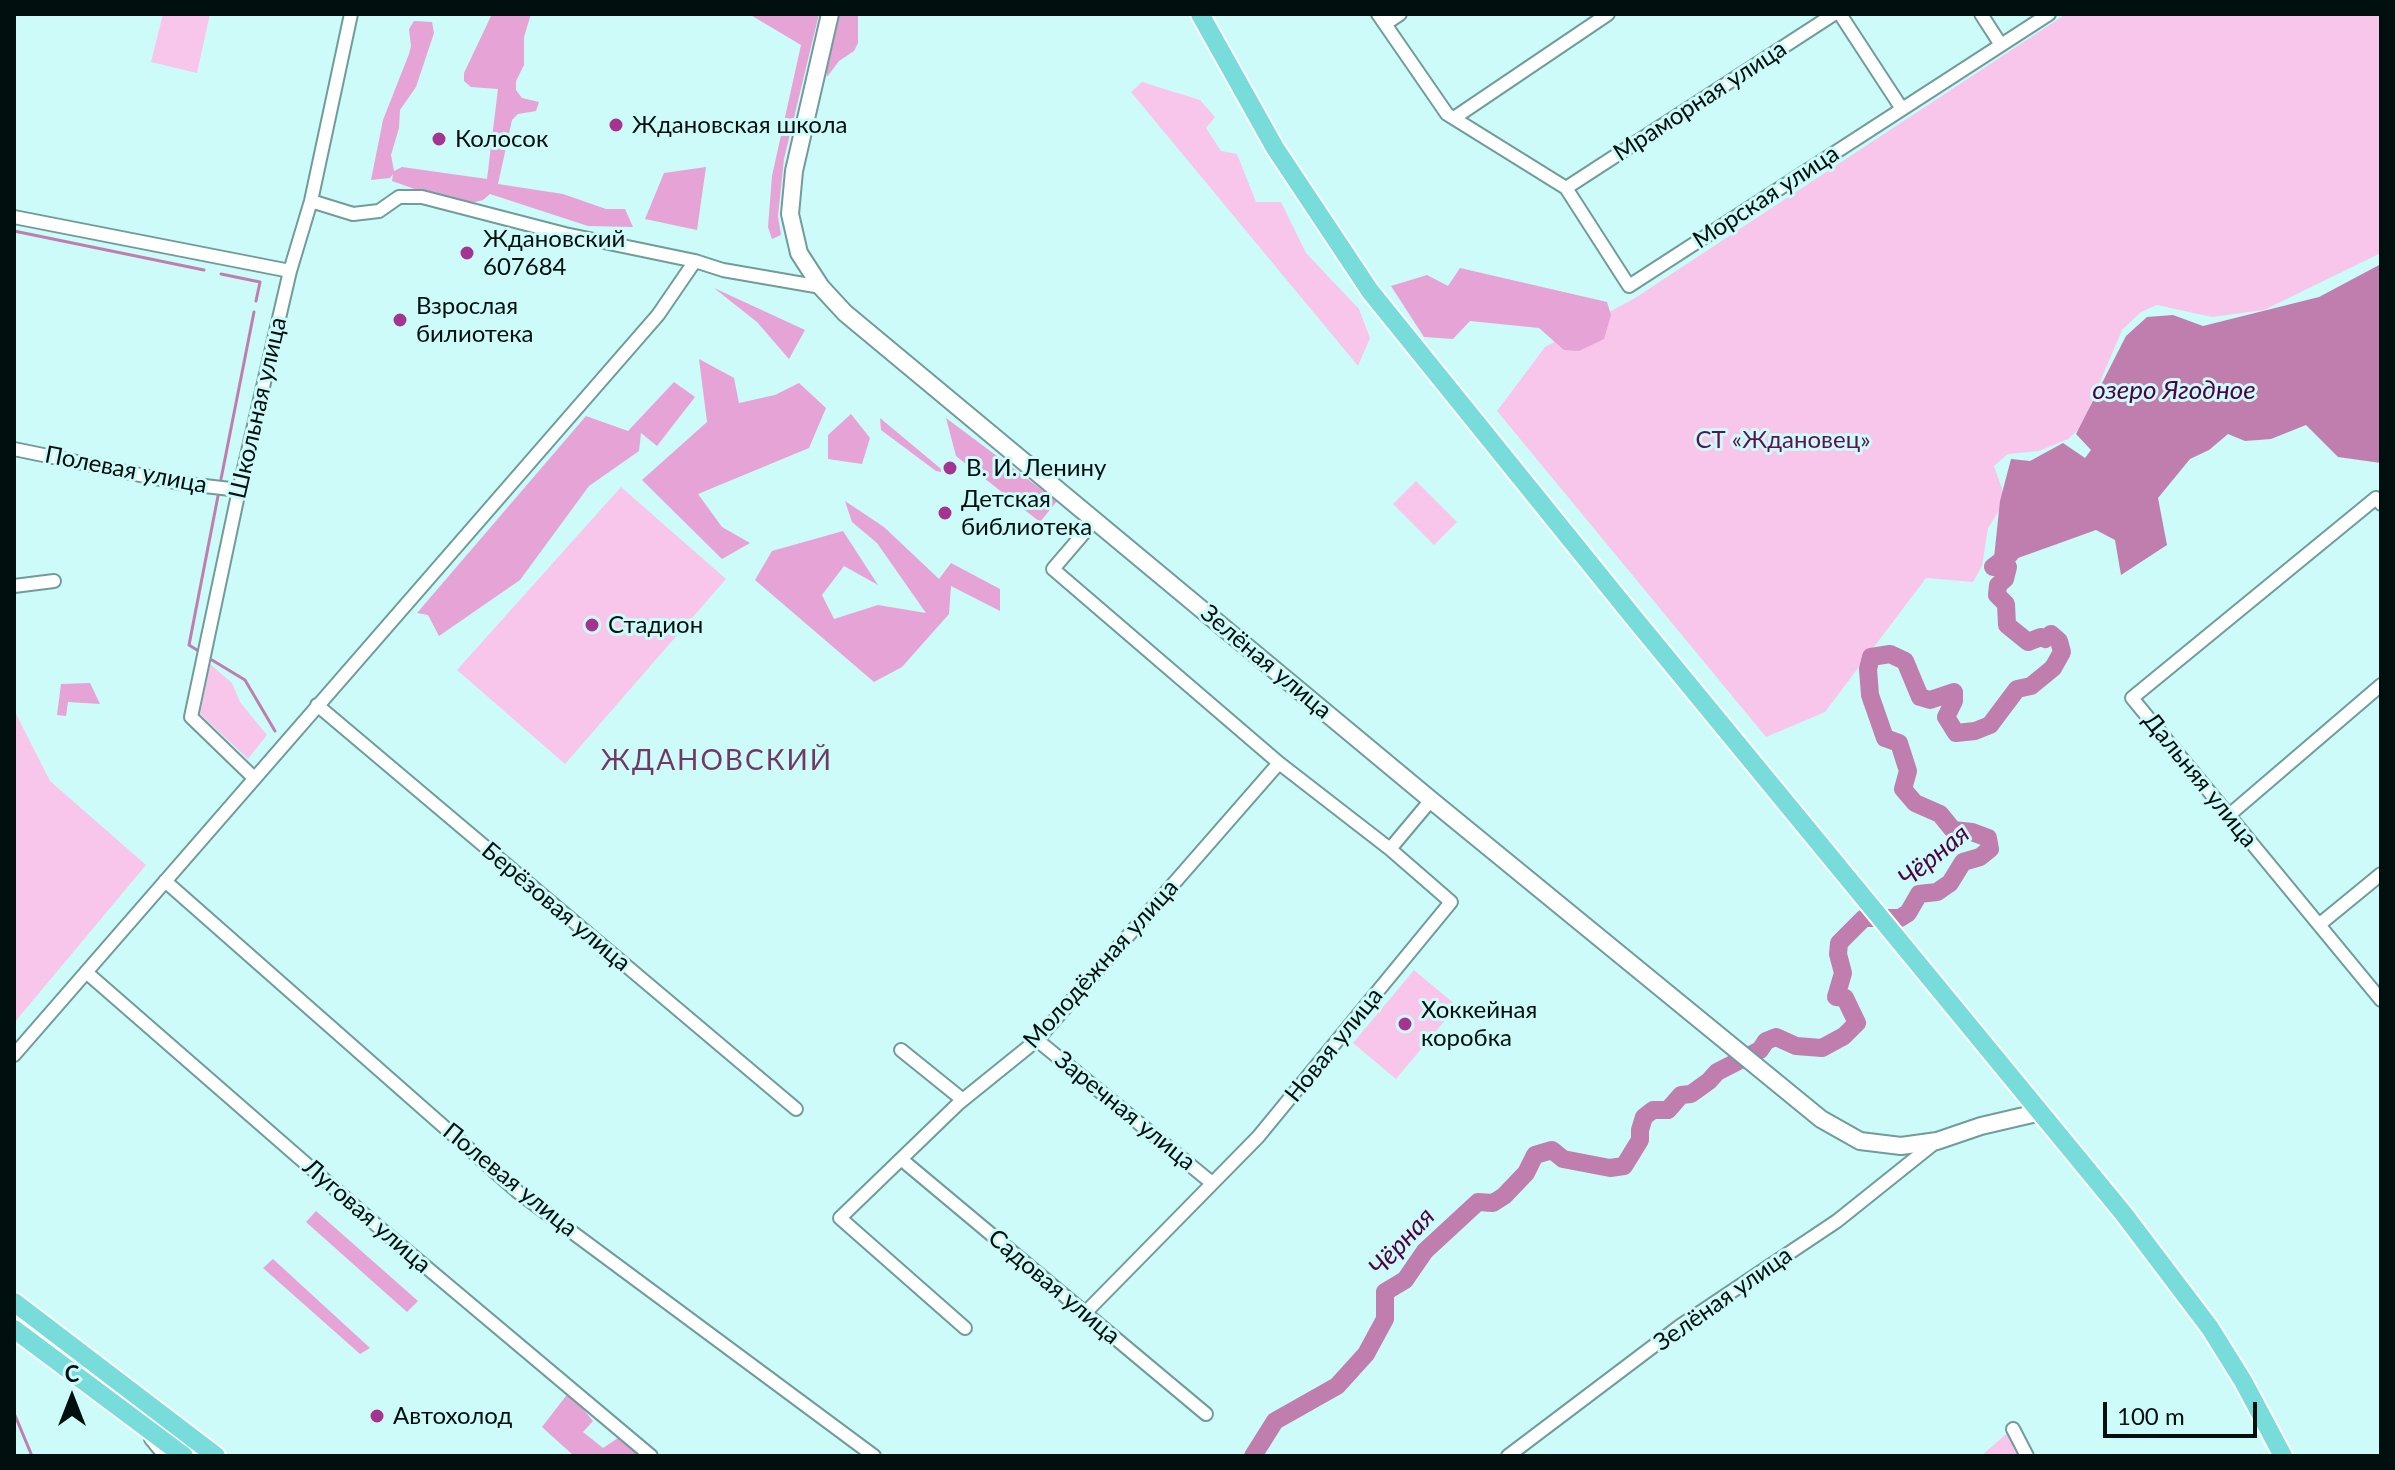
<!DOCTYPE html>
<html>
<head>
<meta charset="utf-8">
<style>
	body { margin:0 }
	#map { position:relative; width:2395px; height:1470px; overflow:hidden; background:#cdfbf9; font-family:Lato,sans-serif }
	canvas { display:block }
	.frame { position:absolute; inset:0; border:16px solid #010f0f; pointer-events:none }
	.north { position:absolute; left:32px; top:1358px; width:80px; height:80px; -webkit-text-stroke:6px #cdfbf9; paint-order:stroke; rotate:0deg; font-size:22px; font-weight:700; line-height:32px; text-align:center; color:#010f0f }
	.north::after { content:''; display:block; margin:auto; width:28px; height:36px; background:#010f0f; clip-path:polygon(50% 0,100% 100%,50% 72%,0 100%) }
	.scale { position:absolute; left:2103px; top:1402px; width:154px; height:36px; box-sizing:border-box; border:4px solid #010f0f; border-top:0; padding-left:10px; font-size:24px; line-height:28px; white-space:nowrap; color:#010f0f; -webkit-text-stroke:6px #cdfbf9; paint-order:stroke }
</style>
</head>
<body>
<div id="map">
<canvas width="2395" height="1470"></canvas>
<div class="frame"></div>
<div class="north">С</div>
<div class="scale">100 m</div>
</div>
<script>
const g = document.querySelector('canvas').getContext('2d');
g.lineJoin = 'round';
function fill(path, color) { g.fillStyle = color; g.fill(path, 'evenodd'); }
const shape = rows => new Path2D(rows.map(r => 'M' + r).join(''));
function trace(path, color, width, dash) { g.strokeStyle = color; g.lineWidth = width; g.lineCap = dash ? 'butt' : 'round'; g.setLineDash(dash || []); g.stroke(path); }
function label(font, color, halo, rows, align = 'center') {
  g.font = font + ' Lato,sans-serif'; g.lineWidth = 6; g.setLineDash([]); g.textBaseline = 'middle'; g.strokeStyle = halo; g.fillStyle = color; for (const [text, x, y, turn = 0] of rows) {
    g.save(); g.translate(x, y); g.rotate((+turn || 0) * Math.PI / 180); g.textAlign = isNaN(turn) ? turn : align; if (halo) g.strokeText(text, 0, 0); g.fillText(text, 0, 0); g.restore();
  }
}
const green = shape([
	[163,14,210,14,197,73,151,62],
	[2066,14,2381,14,2381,253,2264,310,2212,317,2157,305,2141,312,2122,330,2081,427,2068,439,2039,451,2008,454,1994,466,2006,500,1988,528,1982,566,1973,582,1926,578,1825,712,1766,737,1497,411,1545,347,1635,298],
	[1142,82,1200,100,1215,117,1206,128,1221,151,1237,154,1256,202,1281,202,1306,253,1359,309,1370,338,1358,366,1131,92],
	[1416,481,1457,522,1434,545,1393,504],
	[621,487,726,579,565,764,457,670],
	[210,664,232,683,240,702,267,735,248,759,200,714],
	[14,710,50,781,146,865,14,1023],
	[1414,970,1457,1006,1396,1079,1353,1043],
	[2014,1427,2029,1456,1981,1456]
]);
const forest = shape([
	[492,14,531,14,524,37,524,65,516,81,516,90,522,98,539,102,536,111,518,114,512,120,498,184,563,194,606,209,625,209,633,227,588,226,490,194,483,200,475,202,449,201,392,181,393,174,390,178,371,180,383,120,409,54,411,46,409,29,414,21,432,22,434,33,416,87,400,110,399,128,391,155,394,171,402,167,487,179,498,89,471,87,464,81,464,73],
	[749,14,819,14,784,159,778,216,781,235,772,239,768,227,772,176,801,45],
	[835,14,858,14,858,43,854,51,839,61,827,77,827,45],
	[706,167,697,230,645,219,664,173],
	[1460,268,1607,302,1611,315,1604,339,1579,351,1564,350,1539,328,1470,321,1453,339,1424,337,1391,286,1427,275,1448,286],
	[714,288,805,330,789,359,757,322],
	[699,359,734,378,739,403,775,395,799,383,826,408,809,448,698,494,722,527,750,543,722,559,642,480,707,422],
	[674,382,695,397,657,446,641,433,639,451,589,486,520,580,439,636,428,615,417,613,586,416,628,431],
	[851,414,870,438,862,464,828,459,828,435],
	[880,418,946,473,936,471,881,430],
	[946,418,1057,501,1040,522,956,456],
	[845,501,884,527,939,579,951,563,1000,589,1000,611,951,586,949,614,902,667,874,682,755,580,772,551,843,531,878,585,844,566,822,595,834,619,878,605,926,613,877,543,852,522],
	[90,683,100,704,68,702,66,716,57,715,61,684],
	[316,1211,418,1301,407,1312,306,1222],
	[273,1259,370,1348,360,1354,263,1268],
	[569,1392,593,1421,583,1432,603,1448,630,1430,658,1456,574,1456,542,1427]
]);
const water = shape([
	[2381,264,2381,463,2338,457,2306,425,2271,439,2245,441,2228,434,2209,450,2190,459,2158,498,2167,545,2121,575,2115,540,2096,530,1993,567,2000,501,2011,459,2030,461,2063,443,2085,458,2091,450,2076,434,2126,336,2147,317,2173,315,2203,326,2319,297]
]);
const stream = shape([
	[14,231,204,270],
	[221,274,260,282,256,301],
	[221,479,254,312],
	[197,650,189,645,218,496],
	[212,660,245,680,275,731],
	[14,1413,32,1456]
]);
const river = shape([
	[1253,1456,1275,1421,1337,1386,1366,1354,1385,1319,1385,1292,1405,1280,1425,1251,1478,1202,1493,1203,1504,1196,1526,1173,1535,1155,1552,1150,1563,1159,1610,1168,1624,1166,1640,1140,1640,1130,1644,1117,1653,1110,1668,1110,1681,1095,1691,1094,1709,1081,1717,1072,1760,1050,1766,1041,1776,1037,1796,1046,1822,1048,1844,1036,1857,1023,1845,998,1836,997,1843,973,1838,954,1839,943,1864,918,1900,918,1908,913,1919,894,1937,892,1950,883,1963,862,1980,857,1990,849,1988,838,1972,832,1953,830,1940,814,1915,803,1903,789,1908,771,1899,743,1885,738,1870,695,1868,669,1871,657,1890,654,1905,661,1920,697,1930,700,1954,692,1954,701,1946,717,1956,733,1975,731,1990,725,2017,689,2031,686,2053,668,2062,652,2059,641,2051,634,2045,639,2041,637,2028,642,2007,625,2006,604,1997,595,1998,585,2005,579,2008,567,1993,567,2010,554]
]);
const street = shape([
	[1378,14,1447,114,1566,188,1629,286,2049,14],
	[1840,14,1902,109],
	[1981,14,2001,45],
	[1385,24,1400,14],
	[1454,118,1608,14],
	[1566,188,1834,14],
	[311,201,353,214,379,211,399,197,422,197,565,234,695,261,723,270,821,287],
	[14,217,290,271],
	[14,449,179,483,239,490],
	[2381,504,2376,498,2132,698,2381,1000],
	[1095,520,1053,569,1279,763,1390,849,1431,800],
	[14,586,54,581],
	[317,705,796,1109],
	[254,778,191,717,239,490,290,271,311,201,351,14],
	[2228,816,2381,685],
	[165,881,518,1192,874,1456],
	[2320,924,2381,874],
	[86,972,382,1230,651,1456],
	[1037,1040,1212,1183],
	[901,1050,963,1100],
	[14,1055,658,315,695,261],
	[901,1159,1206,1414],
	[1085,1313,1258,1137,1451,902,1390,849],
	[965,1328,840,1218,959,1103,1037,1040,1279,763],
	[2013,1429,2027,1456],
	[151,1439,165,1456],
	[1508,1456,1680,1326,1837,1221,1937,1141]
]);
const secondary = shape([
	[830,14,794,171,790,214,799,253,821,287,845,313,1431,800,1821,1119,1860,1141,1901,1146,1937,1141,1981,1126,2041,1112]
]);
const primary = shape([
	[1200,14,1275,148,1370,291,1634,618,2123,1213,2210,1328,2243,1381,2283,1456],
	[14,1302,216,1456],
	[14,1329,184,1456]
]);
const markers = [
	[616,125,8,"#a53490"],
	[439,139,8,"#a53490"],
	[467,253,8,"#a53490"],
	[400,320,8,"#a53490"],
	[950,468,8,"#a53490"],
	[945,513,8,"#a53490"],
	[592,625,8,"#a53490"],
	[1405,1024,8,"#a53490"],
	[377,1416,8,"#a53490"]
];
const streetNames = [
	["Мраморная улица",1700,101,-33],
	["Морская улица",1766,197,-33],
	["Школьная улица",258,408,-77],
	["Полевая улица",126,470,11],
	["Зелёная улица",1266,662,40],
	["Дальняя улица",2200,780,51],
	["Берёзовая улица",556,907,40],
	["Молодёжная улица",1101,964,-48],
	["Новая улица",1334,1045,-51],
	["Заречная улица",1125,1111,39],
	["Полевая улица",510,1180,39],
	["Луговая улица",367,1216,41],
	["Садовая улица",1054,1287,40],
	["Зелёная улица",1723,1299,-35]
];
const poiNames = [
	["Ждановская школа",632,125],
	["Колосок",455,139],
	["Ждановский",483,239],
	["607684",483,267],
	["Взрослая",416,306],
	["билиотека",416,334],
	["В. И. Ленину",966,468],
	["Детская",961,499],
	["библиотека",961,527],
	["Стадион",608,625],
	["Хоккейная",1421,1010],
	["коробка",1421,1038],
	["Автохолод",393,1416]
];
const parkNames = [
	["СТ «Ждановец»",1783,440]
];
const waterNames = [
	["озеро Ягодное",2174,391],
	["Чёрная",1934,856,-39],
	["Чёрная",1402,1242,-47]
];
const quarterNames = [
	["ЖДАНОВСКИЙ",717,761]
];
fill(green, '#f9c6eb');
fill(forest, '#e6a3d5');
fill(water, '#bf7eae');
trace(stream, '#bf7eae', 3);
trace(river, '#bf7eae', 18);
trace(street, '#709c9a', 16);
trace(secondary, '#709c9a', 20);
trace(primary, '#fff', 22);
trace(street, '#fff', 12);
trace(secondary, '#fff', 16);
trace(primary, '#78dcdb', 18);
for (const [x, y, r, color] of markers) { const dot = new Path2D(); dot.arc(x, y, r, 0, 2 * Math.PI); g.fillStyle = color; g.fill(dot); trace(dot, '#cdfbf9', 3); }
label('24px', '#010f0f', '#cdfbf9', streetNames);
label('24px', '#010f0f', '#cdfbf9', poiNames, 'left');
label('24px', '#5e1050', '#cdfbf9', parkNames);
label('italic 26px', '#510045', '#cdfbf9', waterNames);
g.letterSpacing = '2px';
label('28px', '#713864', '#cdfbf9', quarterNames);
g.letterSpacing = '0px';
</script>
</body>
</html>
